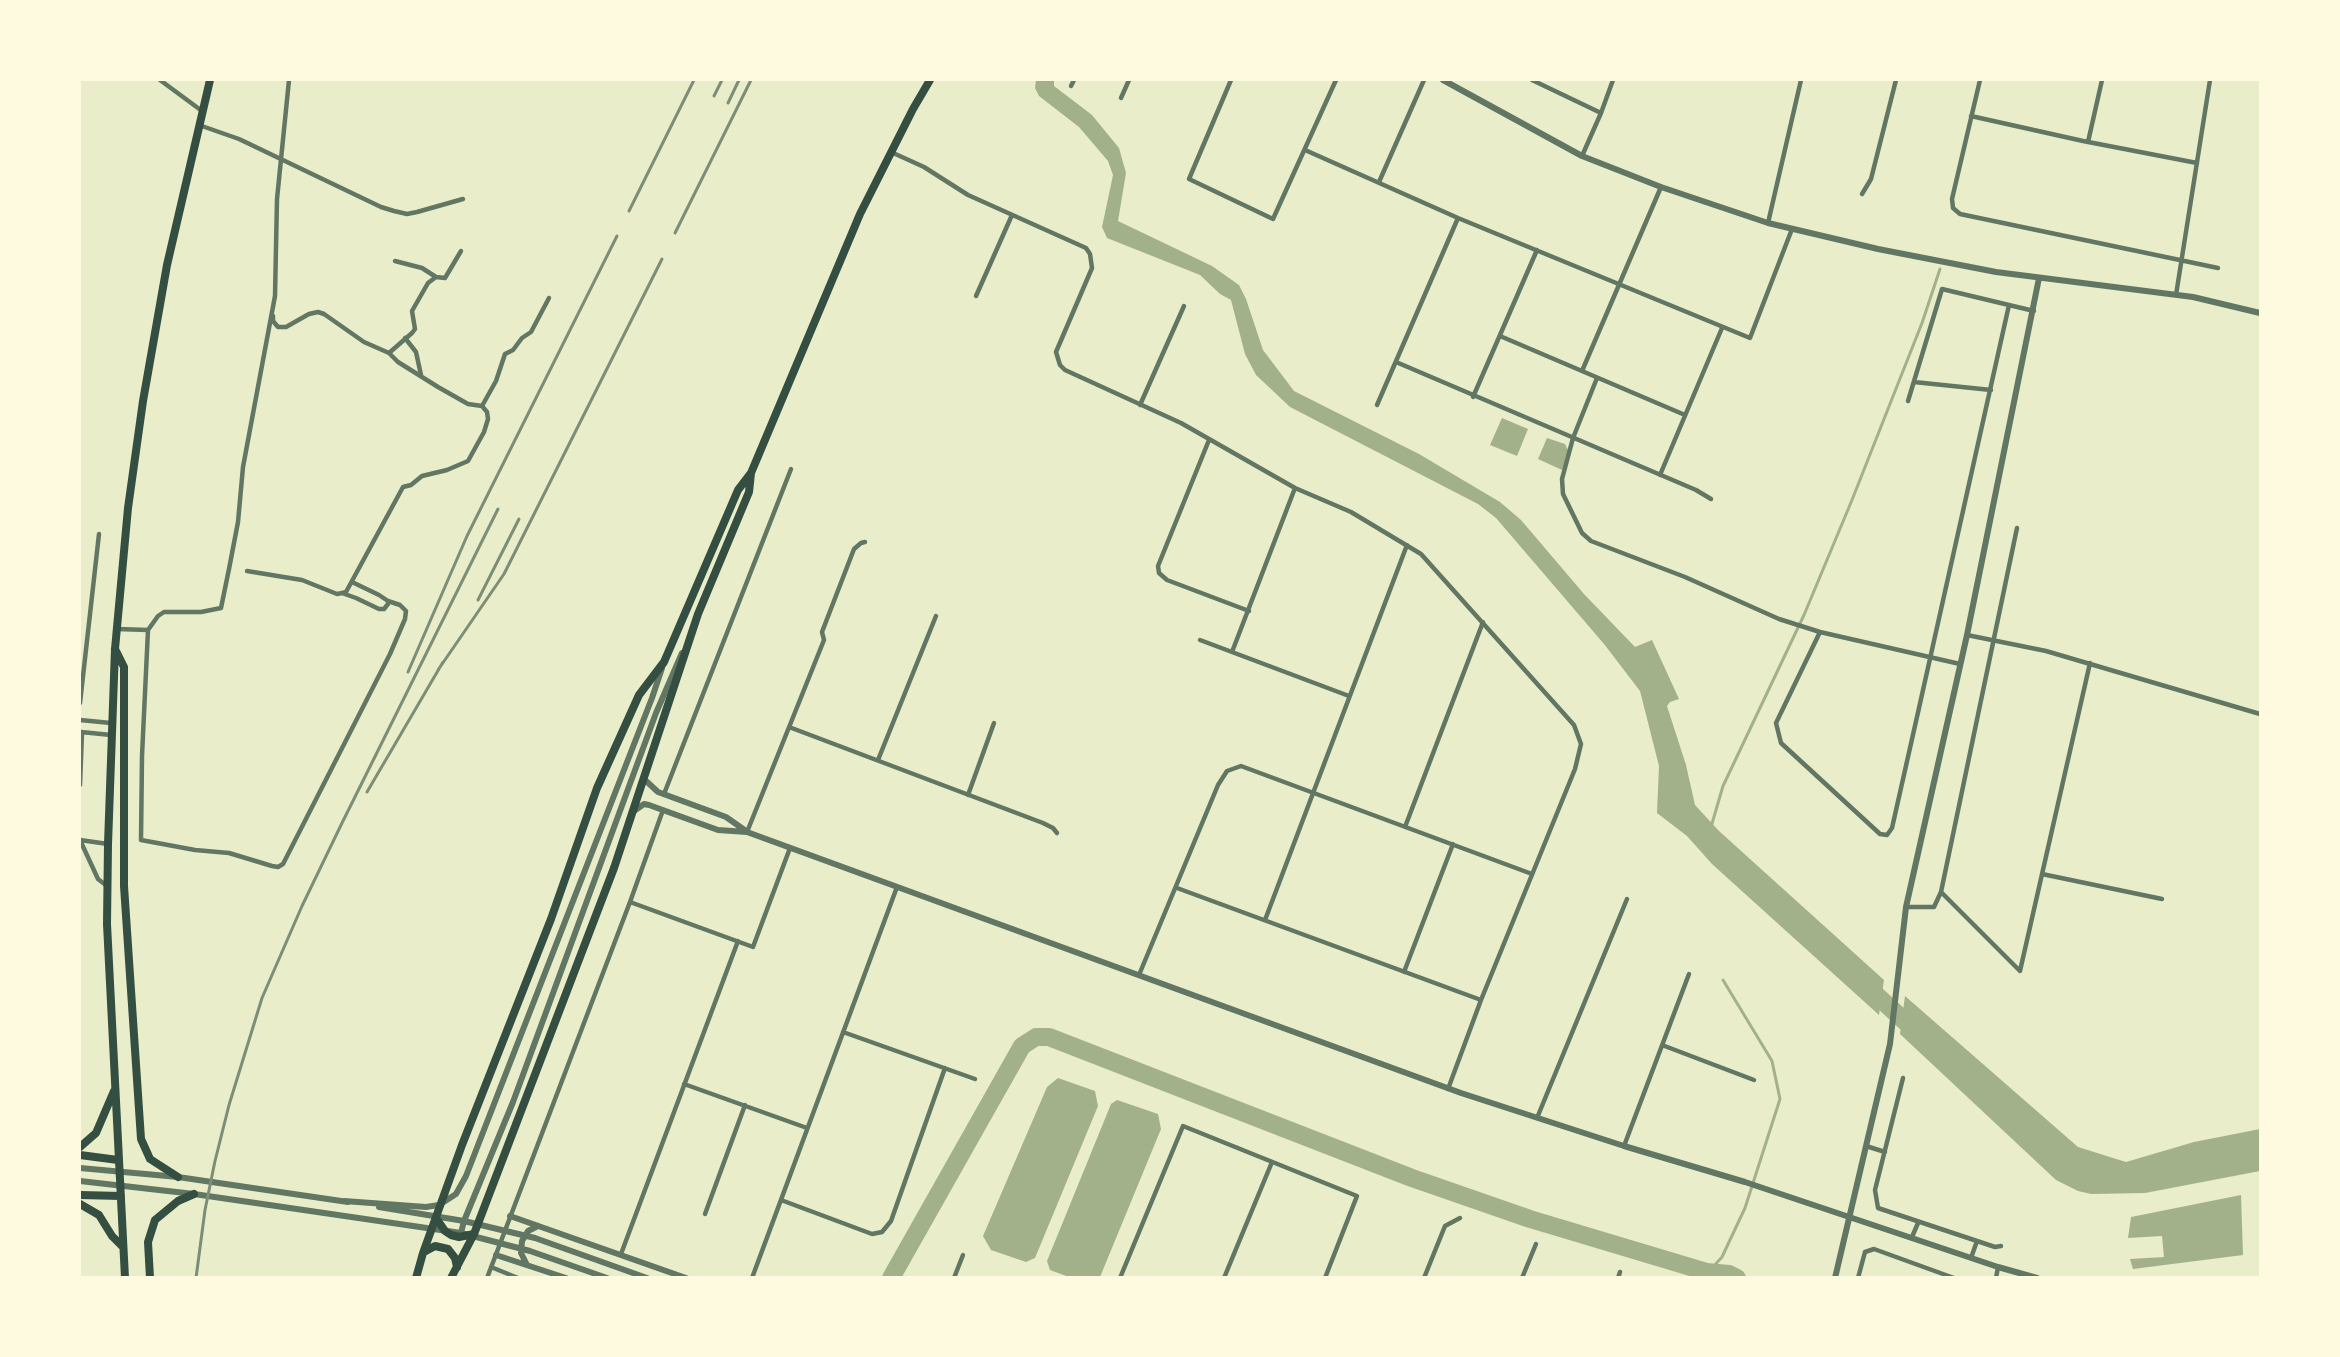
<!DOCTYPE html>
<html>
<head>
<meta charset="utf-8">
<style>
	body { margin:0 }
	#map { position:relative; width:2340px; height:1357px; overflow:hidden; background:#e9edc9; font-family:Mulish,sans-serif }
	canvas { display:block }
	.frame { position:absolute; inset:0; border:81px solid #fefae0; pointer-events:none }
</style>
</head>
<body>
<div id="map">
<canvas width="2340" height="1357"></canvas>
<div class="frame"></div>
</div>
<script>
const g = document.querySelector('canvas').getContext('2d');
g.lineJoin = 'round';
function fill(path, color) { g.fillStyle = color; g.fill(path, 'evenodd'); }
const shape = rows => new Path2D(rows.map(r => 'M' + r).join(''));
function trace(path, color, width, dash) { g.strokeStyle = color; g.lineWidth = width; g.lineCap = dash ? 'butt' : 'round'; g.setLineDash(dash || []); g.stroke(path); }
const water = shape([
	[1036,80,1054,80,1054,86,1092,115,1119,148,1126,173,1118,221,1212,266,1239,285,1246,299,1263,350,1294,391,1419,454,1500,502,1521,520,1584,594,1635,647,1652,640,1679,699,1670,702,1667,706,1686,765,1695,805,1719,831,1884,980,1879,1015,1712,864,1687,836,1657,813,1659,766,1640,691,1604,644,1496,518,1478,504,1290,407,1256,375,1245,354,1231,300,1220,294,1200,275,1107,238,1102,227,1113,175,1108,161,1079,127,1039,96,1035,88],
	[1502,418,1528,429,1517,456,1490,445],
	[1547,438,1565,444,1569,452,1562,470,1538,459],
	[1905,996,2078,1147,2126,1162,2194,1142,2260,1129,2260,1171,2145,1193,2091,1194,2078,1191,2056,1180,1900,1034],
	[1058,1078,1095,1091,1098,1106,1035,1258,1026,1262,991,1250,983,1236,1047,1087],
	[1117,1100,1158,1114,1161,1129,1100,1277,1069,1277,1050,1270,1047,1261,1111,1104],
	[2241,1195,2243,1255,2133,1269,2130,1259,2164,1257,2162,1236,2128,1238,2131,1217]
]);
const stream = shape([
	[1711,827,1723,786,1804,615,1852,500,1922,323,1940,269],
	[1703,1278,1722,1257,1745,1208,1780,1099,1772,1061,1723,980]
]);
const river = shape([
	[1863,983,1920,1035],
	[891,1278,1022,1046,1036,1037,1049,1037,1412,1178,1530,1219,1707,1272,1729,1274,1737,1278]
]);
const minor = shape([
	[160,80,202,111],
	[289,80,277,199,275,296,243,467,238,522,229,569,221,608,201,612,164,612,158,616,148,630,142,756,141,840,195,850,229,853,272,866,278,867,283,864,390,654,405,619,406,611,400,605,388,601],
	[1231,80,1189,179,1273,219,1336,80],
	[1532,80,1601,113],
	[1980,80,1952,199,1953,208,1960,214,2218,268],
	[1071,86,1074,80],
	[1121,98,1129,80],
	[1971,116,2083,141,2197,163],
	[199,125,239,139,381,207,394,211,407,214,417,212,463,199],
	[2088,142,2102,80],
	[1305,150,1458,218,1750,338,1792,229],
	[891,152,924,167,968,195,1086,248,1090,254,1092,268,1056,352,1060,365,1065,370,1181,423,1295,488,1351,512,1421,554,1574,725,1581,744,1575,769,1481,1000,1448,1089],
	[1582,156,1601,113,1613,80],
	[1379,182,1424,80],
	[1862,194,1871,179,1896,80],
	[1768,223,1801,80],
	[395,261,422,268,436,277,445,278,461,251],
	[2176,295,2210,80],
	[976,296,1012,215],
	[273,316,273,321,278,327,286,327,309,314,318,312,324,314,364,342,389,353,398,362,438,387,468,404,482,406,487,412,488,419,484,432,468,461,447,470,422,476,411,485,403,487,346,592,342,593],
	[1500,336,1685,415],
	[405,338,416,352,421,375],
	[389,353,412,333,415,329,412,311,428,283,436,277],
	[1396,362,1696,490,1711,499],
	[1582,371,1661,187],
	[1597,378,1573,438,1562,479,1563,494,1582,533,1591,541,1685,577,1779,619,1820,632,1960,664],
	[1914,382,1991,390],
	[1473,397,1537,250],
	[1908,401,1942,289,2034,311],
	[1140,405,1184,306],
	[1377,405,1458,218],
	[482,406,496,381,505,354,513,350,522,338,531,332,549,298],
	[1209,440,1158,566,1159,573,1167,580,1249,611],
	[1660,475,1722,328],
	[247,571,302,580,337,594,342,593,356,598,379,609,384,609,388,604,388,601,379,595,352,582],
	[117,629,148,630],
	[1820,632,1776,723,1781,743,1880,834,1887,835,1892,828,1919,708,2009,305],
	[1967,635,2046,651,2260,714],
	[1200,640,1349,696],
	[1232,652,1295,488],
	[80,703,99,534],
	[80,720,111,723],
	[789,727,1043,823,1053,828,1057,833],
	[81,732,111,735],
	[878,760,936,616],
	[80,785,82,733],
	[664,794,791,469],
	[968,795,994,723],
	[1405,827,1483,622],
	[747,832,824,640,822,632,854,549,861,543,865,542],
	[80,840,98,879,107,886],
	[80,840,108,844],
	[2042,874,2162,899],
	[1177,888,1481,1000],
	[1941,892,2020,971],
	[630,902,753,947,790,848],
	[1906,907,1934,907,1941,892,2017,528],
	[1265,920,1407,545],
	[2020,971,2090,663],
	[1404,972,1453,844],
	[1139,975,1218,785,1227,771,1241,766,1532,874],
	[843,1032,975,1079],
	[1662,1045,1754,1080],
	[1903,1078,1875,1190,1878,1208,1995,1247,2001,1246],
	[684,1084,807,1128],
	[1537,1118,1627,899],
	[1624,1146,1689,974],
	[1866,1146,1885,1152],
	[781,1200,872,1234,882,1232,891,1221,945,1068],
	[705,1214,745,1105],
	[1912,1237,1918,1223],
	[621,1254,738,941],
	[1971,1258,1977,1241],
	[491,1267,518,1278],
	[487,1278,630,902,663,810],
	[752,1278,897,887],
	[954,1278,963,1255],
	[1120,1278,1183,1126,1357,1196,1325,1278],
	[1224,1278,1272,1162],
	[1424,1278,1445,1226,1460,1218],
	[1522,1278,1536,1244],
	[1618,1278,1620,1272],
	[1858,1278,1865,1252,1874,1249,1954,1278],
	[1996,1278,1998,1267]
]);
const tertiary = shape([
	[1443,80,1582,156,1661,187,1768,223,1878,249,1996,272,2193,297,2260,313],
	[645,780,658,792,726,817,746,831],
	[634,811,644,804,649,805,718,830,747,832,1461,1093,1624,1146,1745,1182,1998,1267,2037,1278],
	[80,1168,178,1177,348,1202],
	[80,1181,194,1194,461,1233,530,1251,607,1278],
	[344,1201,426,1207,439,1205,456,1194,466,1176,652,698,662,668],
	[379,1207,464,1221,535,1238,647,1278],
	[510,1216,686,1278],
	[461,1233,464,1221,513,1102,656,713,682,653],
	[496,1255,566,1278],
	[527,1265,521,1253,522,1241,528,1231,538,1226],
	[1835,1278,1890,1044,1906,907,1967,635,2039,278]
]);
const primary = shape([
	[115,649,124,667,124,886,141,1139,150,1159,178,1177],
	[80,1147,96,1133,114,1091],
	[80,1155,118,1160],
	[80,1195,121,1196],
	[80,1204,99,1215,112,1236,123,1247],
	[436,1218,445,1231,451,1235,459,1237,474,1234],
	[424,1252,435,1246,448,1249,455,1258,457,1267],
	[125,1278,107,924,108,844,115,649,128,508,143,401,167,265,210,80],
	[150,1278,148,1242,155,1220,178,1201,194,1194],
	[416,1278,423,1253,462,1145,551,919,597,788,639,695,664,662,738,490,751,473,860,214,913,109,930,80],
	[451,1278,474,1234,614,868,698,614,749,492,751,473]
]);
const rail = shape([
	[714,96,722,80],
	[728,103,739,80],
	[629,211,694,80],
	[675,233,751,80],
	[478,600,519,519],
	[438,670,504,574,662,259],
	[408,672,467,536,617,236],
	[367,792,443,662],
	[196,1278,205,1210,215,1161,229,1105,262,998,302,906,342,823,498,509]
]);
fill(water, '#a3b18a');
trace(stream, '#a3b18a', 3);
trace(river, '#a3b18a', 18);
trace(minor, '#617663', 4.5);
trace(tertiary, '#617663', 6);
trace(primary, '#344e41', 8);
trace(rail, '#7c8e77', 3);
</script>
</body>
</html>
